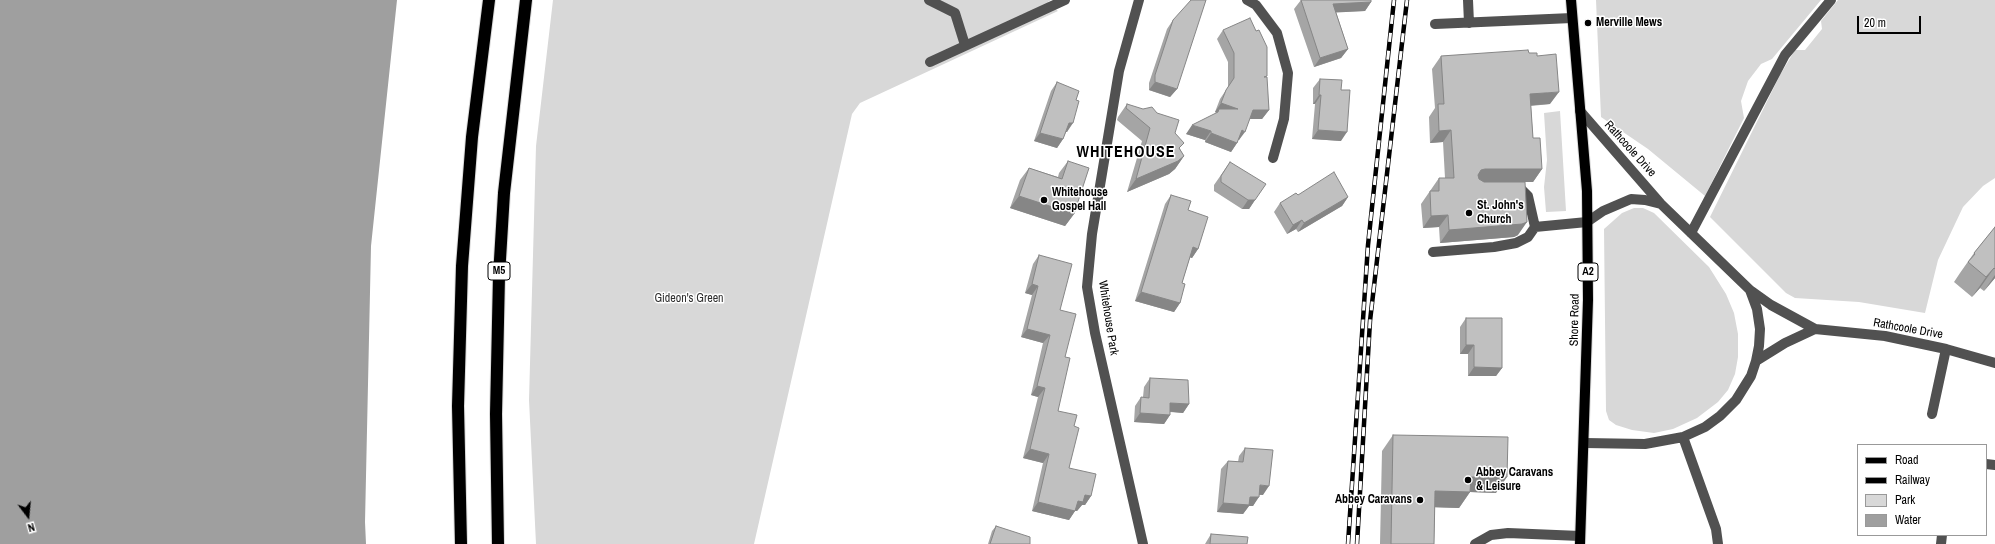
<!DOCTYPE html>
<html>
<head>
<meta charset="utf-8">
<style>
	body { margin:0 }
	#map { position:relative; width:1995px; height:544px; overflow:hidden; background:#fff; font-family:"Archivo Narrow",sans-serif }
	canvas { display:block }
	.legend { position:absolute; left:1857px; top:444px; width:130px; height:92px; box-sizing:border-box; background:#fff; border:1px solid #999; margin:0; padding:5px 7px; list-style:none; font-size:12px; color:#000 }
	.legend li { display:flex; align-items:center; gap:8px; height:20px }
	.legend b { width:20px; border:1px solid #999 }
	.north { position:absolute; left:8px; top:496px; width:40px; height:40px; -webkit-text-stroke:3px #fff; paint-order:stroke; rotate:164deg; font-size:11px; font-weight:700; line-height:16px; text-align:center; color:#000 }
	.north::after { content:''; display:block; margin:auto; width:14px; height:18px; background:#000; clip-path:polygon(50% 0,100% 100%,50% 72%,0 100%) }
	.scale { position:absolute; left:1857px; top:16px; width:64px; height:18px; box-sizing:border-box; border:2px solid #000; border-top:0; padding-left:5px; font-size:12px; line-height:14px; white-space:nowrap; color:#000; -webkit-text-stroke:3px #fff; paint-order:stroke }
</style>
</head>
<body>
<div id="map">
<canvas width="1995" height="544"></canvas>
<ul class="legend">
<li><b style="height:5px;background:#000"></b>Road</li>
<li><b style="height:5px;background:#000"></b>Railway</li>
<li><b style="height:11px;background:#d8d8d8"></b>Park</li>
<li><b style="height:11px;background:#9f9f9f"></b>Water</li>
</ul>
<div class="north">N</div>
<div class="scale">20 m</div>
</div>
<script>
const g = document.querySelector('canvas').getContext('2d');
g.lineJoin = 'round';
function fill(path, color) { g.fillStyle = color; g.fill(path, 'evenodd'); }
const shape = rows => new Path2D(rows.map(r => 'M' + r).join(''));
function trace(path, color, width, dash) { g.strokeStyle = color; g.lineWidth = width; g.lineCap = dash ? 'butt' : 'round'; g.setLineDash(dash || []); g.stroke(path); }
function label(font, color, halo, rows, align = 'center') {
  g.font = font + ' "Archivo Narrow",sans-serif'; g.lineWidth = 3; g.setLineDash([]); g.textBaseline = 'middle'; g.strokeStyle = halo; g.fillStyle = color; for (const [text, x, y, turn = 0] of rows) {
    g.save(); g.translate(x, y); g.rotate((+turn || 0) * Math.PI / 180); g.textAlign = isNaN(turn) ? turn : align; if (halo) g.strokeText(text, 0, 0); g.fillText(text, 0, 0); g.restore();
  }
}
const green = shape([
	[553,0,1051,0,1048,2,1058,11,860,103,852,114,754,544,536,544,529,400,536,146],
	[1596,0,1821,0,1772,59,1761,64,1748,81,1741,101,1744,118,1705,196,1648,149,1601,117],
	[1838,0,1995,0,1995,178,1983,186,1963,207,1938,260,1925,313,1859,302,1795,298,1786,293,1710,217,1780,75,1795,50,1805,50,1822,29,1821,21],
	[1560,111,1566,211,1546,212,1544,187,1547,160,1544,113],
	[1634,208,1643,208,1654,213,1709,267,1726,294,1734,313,1738,334,1738,357,1735,374,1728,390,1718,402,1697,418,1673,429,1654,433,1632,430,1616,425,1609,420,1606,411,1604,229,1622,213]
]);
const water = shape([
	[0,0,397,0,371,246,365,522,366,544,0,544]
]);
const minor = shape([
	[929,0,955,13,965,45],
	[1139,0,1119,71,1092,234,1087,287,1095,333,1143,544],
	[1247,0,1256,5,1277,33,1288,73,1284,119,1273,158],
	[1468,0,1469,23],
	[1435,24,1572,18],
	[930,62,1065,0],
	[1580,111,1661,204,1750,290,1771,305,1815,329,1885,336,1946,349,1995,363],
	[1515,187,1520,188,1528,196,1535,227],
	[1691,233,1785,55,1831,0],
	[1433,252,1494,247,1516,243,1528,237,1535,227,1587,222,1603,211,1631,199,1645,200,1661,204],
	[1756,361,1785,343,1815,329],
	[1932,414,1946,349],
	[1683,437,1716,529,1718,544],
	[1585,443,1645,444,1683,437,1705,427,1720,416,1736,400,1751,376,1756,361,1759,346,1760,329,1757,309,1750,290],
	[1986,464,1995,465],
	[1475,544,1491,535,1508,533,1580,536],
	[1941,544,1942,535]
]);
const major = shape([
	[1571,0,1587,191,1588,300,1580,544]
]);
const highway = shape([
	[461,544,458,406,462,266,472,137,489,0],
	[498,544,496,414,499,276,504,193,526,0]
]);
const rail = shape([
	[1348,544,1368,245,1394,0],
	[1357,544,1370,321,1407,0]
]);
const wall = shape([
	[1301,0,1371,2,1365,11,1336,12,1348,49,1341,58,1314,67,1294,9],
	[1173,20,1177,89,1170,97,1149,90,1149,83,1167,29],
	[1223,30,1266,77,1269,110,1262,119,1250,119,1239,140,1238,140,1237,143,1231,152,1205,142,1205,140,1186,134,1216,113,1217,113,1215,112,1220,99,1228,87,1228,62,1217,39],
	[1529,53,1537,56,1550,104,1531,106,1533,138,1542,169,1533,182,1484,182,1518,235,1514,237,1440,243,1439,227,1423,228,1421,204,1439,178,1445,178,1443,142,1430,143,1429,117,1435,108,1432,69,1441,56],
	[1320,79,1341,90,1341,141,1312,139,1315,104,1313,104,1313,88],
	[1057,82,1076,100,1067,132,1066,132,1063,139,1057,148,1034,141,1051,91],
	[1127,104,1175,133,1180,149,1184,156,1175,169,1169,174,1127,192,1142,141,1117,120,1118,117],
	[1068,161,1074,214,1065,226,1010,208,1020,180,1029,168,1058,177,1059,173],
	[1230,162,1255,200,1249,209,1242,209,1214,191,1214,185],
	[1171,195,1188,210,1198,249,1192,258,1190,257,1182,283,1180,303,1174,312,1135,301,1165,204],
	[1298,195,1348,197,1342,206,1298,232,1296,229,1287,234,1274,212,1280,203],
	[1995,227,1995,278,1984,291,1980,288,1972,297,1954,282,1960,273,1974,253],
	[1039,255,1060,310,1065,357,1058,411,1074,426,1069,468,1091,496,1085,505,1082,505,1077,511,1075,511,1069,520,1032,511,1043,463,1023,458,1038,397,1031,395,1043,343,1021,337,1032,295,1025,293,1033,264],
	[1466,318,1502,368,1496,376,1468,376,1468,354,1460,354,1460,327],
	[1150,378,1189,404,1183,413,1170,412,1170,415,1164,424,1134,422,1135,406,1141,397,1143,397,1144,387],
	[1393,435,1496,493,1470,492,1459,508,1435,507,1434,544,1380,544,1382,451],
	[1245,448,1263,495,1259,495,1253,506,1249,506,1243,514,1217,512,1221,469,1228,461,1238,462,1239,456],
	[996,526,1030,544,988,544,992,531],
	[1211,534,1247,544,1205,544]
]);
const shadedWall = shape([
	[1371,2,1365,11,1327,13,1333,4],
	[1348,49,1341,58,1314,67,1320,58],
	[1155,82,1177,89,1170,97,1149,90],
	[1559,92,1550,104,1522,106,1530,94],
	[1319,95,1321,95,1315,104,1313,104],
	[1221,103,1238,109,1219,109,1217,113,1215,112],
	[1253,110,1269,110,1262,119,1247,119],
	[1069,123,1073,123,1067,132,1063,132],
	[1192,125,1211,131,1205,140,1186,134],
	[1242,130,1245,132,1239,140,1236,139],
	[1318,130,1347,132,1341,141,1312,139],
	[1451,130,1443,142,1430,143,1439,131],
	[1040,133,1063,139,1057,148,1034,141],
	[1211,133,1237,143,1231,152,1205,142],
	[1184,156,1175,169,1169,174,1127,192,1136,179],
	[1485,169,1542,169,1533,182,1476,182,1472,183,1481,170],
	[1019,196,1074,214,1065,226,1010,208],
	[1348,197,1342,206,1298,232,1304,223],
	[1248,200,1255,200,1249,209,1242,209],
	[1448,215,1439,227,1423,228,1431,216],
	[1302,220,1296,229,1287,234,1293,225],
	[1527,222,1518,235,1514,237,1440,243,1449,230],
	[1193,247,1198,249,1192,258,1186,256],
	[1994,268,1980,288,1972,297,1986,277],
	[1995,275,1995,278,1984,291],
	[1032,284,1038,286,1032,295,1025,293],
	[1141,292,1180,303,1174,312,1135,301],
	[1027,329,1050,335,1043,343,1021,337],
	[1466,345,1474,345,1468,354,1460,354],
	[1474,367,1502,368,1496,376,1468,376],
	[1037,386,1045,388,1038,397,1031,395],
	[1170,403,1189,404,1183,413,1164,411],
	[1140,413,1170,415,1164,424,1134,422],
	[1030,449,1049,454,1043,463,1023,458],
	[1471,477,1507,477,1496,493,1470,492,1459,508,1424,507,1435,491],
	[1260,485,1269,486,1263,495,1254,494],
	[1085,495,1091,496,1085,505,1082,505,1077,511,1072,510,1078,501],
	[1250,497,1259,497,1253,506,1249,506,1243,514,1217,512,1223,503],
	[1038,502,1075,511,1069,520,1032,511]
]);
const building = shape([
	[1191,0,1206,0,1177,89,1155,82,1155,75,1173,20,1191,0],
	[1301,0,1371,0,1371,2,1333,4,1348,49,1320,58,1301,0],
	[1250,18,1256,31,1259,30,1267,47,1267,76,1264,77,1267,77,1269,110,1253,110,1245,132,1242,130,1237,143,1211,133,1211,131,1192,125,1218,112,1219,109,1238,109,1221,103,1226,90,1234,78,1234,53,1223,30,1250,18],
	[1528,50,1529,53,1537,53,1537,56,1556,54,1559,92,1530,94,1533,138,1540,138,1542,169,1485,169,1481,170,1478,175,1479,179,1484,182,1525,182,1527,222,1522,224,1449,230,1448,215,1431,216,1430,191,1439,191,1439,178,1454,178,1451,130,1439,131,1438,104,1444,104,1441,56,1528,50],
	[1320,79,1342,80,1341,90,1350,90,1347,132,1318,130,1321,95,1319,95,1320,79],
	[1057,82,1079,91,1076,100,1079,101,1073,123,1069,123,1063,139,1040,133,1057,82],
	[1127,104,1143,109,1152,107,1157,113,1179,120,1175,133,1184,143,1179,148,1184,156,1178,161,1136,179,1150,128,1126,108,1127,104],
	[1068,161,1089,168,1074,214,1019,196,1029,168,1062,179,1068,161],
	[1230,162,1266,184,1255,200,1248,200,1221,182,1221,176,1230,162],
	[1334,172,1348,197,1304,223,1302,220,1293,225,1280,203,1296,193,1298,195,1334,172],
	[1171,195,1191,201,1188,210,1208,217,1198,249,1193,247,1182,283,1185,284,1180,303,1141,292,1171,195],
	[1995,227,1995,269,1994,268,1986,277,1968,262,1975,254,1974,253,1995,227],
	[1039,255,1072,264,1060,310,1076,314,1065,357,1070,358,1058,411,1077,415,1074,426,1079,428,1069,468,1096,474,1091,496,1085,495,1083,502,1078,501,1075,511,1038,502,1049,454,1030,449,1045,388,1037,386,1050,335,1027,329,1038,286,1032,284,1039,255],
	[1466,318,1502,318,1502,368,1474,367,1474,345,1466,345,1466,318],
	[1150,378,1188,380,1189,404,1170,403,1170,415,1140,413,1141,397,1149,398,1150,378],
	[1393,435,1508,437,1507,477,1471,477,1470,492,1435,491,1434,544,1391,544,1393,435],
	[1245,448,1273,450,1269,486,1260,485,1259,497,1250,497,1249,505,1223,503,1228,461,1243,462,1245,448],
	[996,526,1030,537,1030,544,990,544,996,526],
	[1211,534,1248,537,1247,544,1210,544,1211,534]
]);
const markers = [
	[1588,23,4,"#000"],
	[1044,200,4,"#000"],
	[1469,213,4,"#000"],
	[1468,480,4,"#000"],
	[1420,500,4,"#000"]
];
const shields = [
	[499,271,22],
	[1588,272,20]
];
const shieldNames = [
	["M5",499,271],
	["A2",1588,272]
];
const poiNames = [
	["Merville Mews",1596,23],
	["Whitehouse",1052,193],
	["Gospel Hall",1052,207],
	["St. John's",1477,206],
	["Church",1477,220],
	["Abbey Caravans",1476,473],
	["& Leisure",1476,487],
	["Abbey Caravans",1412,500,"right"]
];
const streetNames = [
	["Rathcoole Drive",1630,149,48],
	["Whitehouse Park",1108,318,81],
	["Shore Road",1575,320,-89],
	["Rathcoole Drive",1908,329,10]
];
const parkNames = [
	["Gideon's Green",689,299]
];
const districtNames = [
	["WHITEHOUSE",1126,153]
];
fill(green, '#d8d8d8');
fill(water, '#9f9f9f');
trace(major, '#dbdbdb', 12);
trace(highway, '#dbdbdb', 14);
trace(minor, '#515151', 10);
trace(major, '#000', 10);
trace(highway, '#000', 12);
trace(rail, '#000', 4.5);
trace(rail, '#fff', 3, [9]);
fill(wall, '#a5a5a5');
fill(shadedWall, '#868686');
fill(building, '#c0c0c0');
trace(building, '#868686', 1);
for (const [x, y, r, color] of markers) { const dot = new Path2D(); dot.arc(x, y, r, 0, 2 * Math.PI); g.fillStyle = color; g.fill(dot); trace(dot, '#fff', 1.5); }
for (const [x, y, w] of shields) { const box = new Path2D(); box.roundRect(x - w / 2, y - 9, w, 18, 3); g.fillStyle = '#fff'; g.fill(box); trace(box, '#000', 1); }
label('bold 11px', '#000', null, shieldNames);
label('bold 12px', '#000', '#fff', poiNames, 'left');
label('12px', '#000', '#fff', streetNames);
label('12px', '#2f2f2f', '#fff', parkNames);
g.letterSpacing = '1px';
label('bold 16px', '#000', '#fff', districtNames);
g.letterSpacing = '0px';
</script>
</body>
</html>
